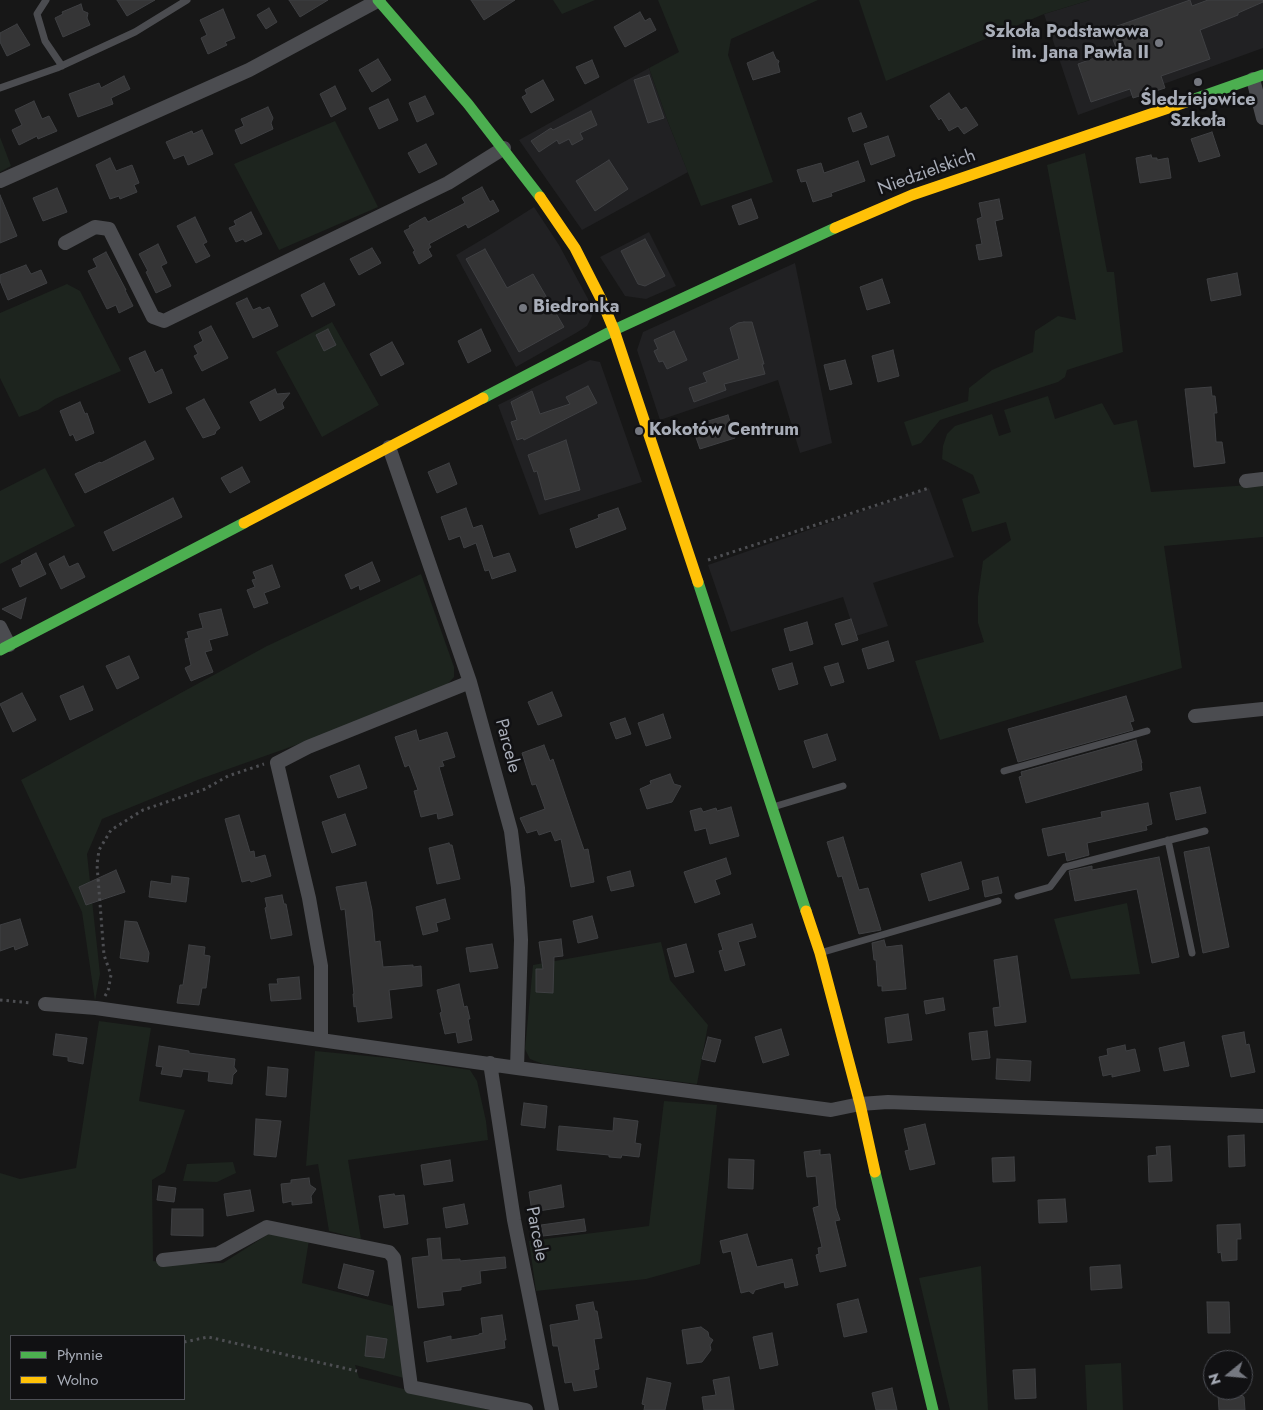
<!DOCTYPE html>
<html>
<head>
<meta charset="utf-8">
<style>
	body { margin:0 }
	#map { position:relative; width:1263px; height:1410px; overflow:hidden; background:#171717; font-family:Jost,sans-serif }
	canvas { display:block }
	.legend { position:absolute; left:10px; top:1335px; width:175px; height:65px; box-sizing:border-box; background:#111113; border:1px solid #4d4f55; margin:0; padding:6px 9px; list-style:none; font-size:15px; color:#a8adb8 }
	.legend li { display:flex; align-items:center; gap:10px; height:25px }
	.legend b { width:25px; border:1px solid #4d4f55 }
	.north { position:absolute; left:1203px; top:1350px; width:50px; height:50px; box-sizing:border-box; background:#111113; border:1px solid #4d4f55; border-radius:50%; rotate:253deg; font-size:14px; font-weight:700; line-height:20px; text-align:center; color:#a8adb8 }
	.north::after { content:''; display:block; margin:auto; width:18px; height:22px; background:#757880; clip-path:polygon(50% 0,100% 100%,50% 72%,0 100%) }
</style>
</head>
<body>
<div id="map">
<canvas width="1263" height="1410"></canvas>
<ul class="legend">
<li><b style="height:6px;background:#4caf50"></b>Płynnie</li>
<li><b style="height:6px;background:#ffc107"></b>Wolno</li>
</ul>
<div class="north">N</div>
</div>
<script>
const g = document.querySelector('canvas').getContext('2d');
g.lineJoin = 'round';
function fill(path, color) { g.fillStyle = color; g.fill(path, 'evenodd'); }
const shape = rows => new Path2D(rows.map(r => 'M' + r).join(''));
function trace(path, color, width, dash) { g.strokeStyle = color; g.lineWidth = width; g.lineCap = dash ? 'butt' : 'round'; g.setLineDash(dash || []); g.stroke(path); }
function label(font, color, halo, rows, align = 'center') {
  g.font = font + ' Jost,sans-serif'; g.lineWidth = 5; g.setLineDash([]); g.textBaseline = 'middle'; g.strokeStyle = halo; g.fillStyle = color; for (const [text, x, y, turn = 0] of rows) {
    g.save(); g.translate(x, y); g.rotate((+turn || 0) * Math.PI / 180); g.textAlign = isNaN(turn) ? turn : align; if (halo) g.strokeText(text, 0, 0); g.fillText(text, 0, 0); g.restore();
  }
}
const built = shape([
	[1090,0,1263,0,1263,48,1078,115,1044,14],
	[649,68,668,122,688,172,582,230,519,140],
	[534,207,559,245,588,299,592,316,587,326,576,333,516,367,456,255,493,233],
	[649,232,676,286,646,299,625,296,600,257],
	[795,263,832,443,800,453,778,380,660,420,637,350,643,332],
	[590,360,600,362,642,482,539,515,498,405],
	[929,488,954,557,873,583,888,626,856,636,843,597,731,632,708,565]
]);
const green = shape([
	[553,0,595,0,562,14],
	[658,0,818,0,731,39,728,55,773,182,701,206,668,122,649,68,679,52],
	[859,0,1090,0,1044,14,886,81],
	[335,121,378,207,279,250,234,164],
	[0,137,11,166,0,172],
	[1085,153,1107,272,1114,272,1123,352,1067,370,1065,377,1058,382,940,420,921,443,912,446,904,422,968,401,969,388,992,370,1033,352,1035,331,1058,316,1076,320,1047,165],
	[67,284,80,291,121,371,55,399,38,410,19,417,0,378,0,313],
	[332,322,379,405,322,437,276,352],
	[1048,396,1055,419,1102,403,1114,425,1137,420,1151,492,1263,484,1263,537,1164,546,1182,668,940,740,915,661,984,642,978,623,978,596,983,561,1011,540,1006,522,972,532,962,499,980,493,973,475,942,459,943,446,947,434,955,426,992,414,999,436,1011,432,1004,410],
	[45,468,75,526,0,564,0,491],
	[421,574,454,667,454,677,445,687,296,745,200,779,102,819,87,854,100,974,95,1001,82,912,21,780,267,646],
	[1127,903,1140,974,1071,979,1054,919],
	[661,942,670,980,708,1025,697,1084,543,1064,530,1059,525,1049,533,965],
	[99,1021,151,1028,139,1101,185,1110,165,1172,152,1180,153,1261,173,1264,223,1263,270,1233,309,1240,302,1283,393,1306,404,1378,355,1365,359,1378,489,1410,0,1410,0,1173,20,1179,76,1168],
	[11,1336,184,1336,184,1399,11,1399],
	[315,1051,389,1058,470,1070,477,1081,486,1121,488,1140,348,1160,361,1239,329,1231,318,1164,306,1166],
	[664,1101,717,1105,700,1264,646,1279,536,1291,529,1241,649,1226],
	[233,1162,236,1173,217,1182,183,1181,187,1164],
	[981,1266,988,1410,950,1410,919,1278],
	[1121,1363,1123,1410,1087,1410,1085,1365]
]);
const building = shape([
	[117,0,155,0,127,16,117,0],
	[289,0,328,0,300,17,289,0],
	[471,0,515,0,484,20,471,0],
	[1190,0,1192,6,1208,0,1263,0,1263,2,1238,13,1238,15,1200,30,1210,59,1161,76,1165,88,1133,98,1130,89,1091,102,1078,64,1117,50,1109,29,1190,0],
	[81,4,83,11,88,13,87,18,90,25,63,37,55,18,63,14,62,12,81,4],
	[269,8,277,22,266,29,257,15,269,8],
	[223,9,235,38,225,42,227,45,208,54,201,38,207,35,200,20,223,9],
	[640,12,645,21,650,18,656,30,625,47,614,27,640,12],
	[17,24,30,45,7,56,0,42,0,33,17,24],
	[773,52,776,59,779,61,778,64,780,72,753,80,747,63,773,52],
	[378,59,391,80,372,92,359,70,378,59],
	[592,60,599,77,585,84,576,67,592,60],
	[649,75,664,118,648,123,634,80,649,75],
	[124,76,130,89,111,98,113,104,78,117,69,94,99,83,101,88,124,76],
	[543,80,554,100,531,113,522,97,527,94,525,90,543,80],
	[335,86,346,109,331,117,320,94,335,86],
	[949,93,961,110,966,107,978,125,964,134,958,126,949,131,941,118,939,120,930,106,949,93],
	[425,96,434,114,417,122,409,103,425,96],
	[388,99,398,120,379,129,369,108,388,99],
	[34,101,42,119,49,116,57,131,38,139,37,136,19,145,12,130,22,125,15,110,34,101],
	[268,107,273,118,271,123,273,129,241,144,235,130,244,126,241,119,268,107],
	[591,111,597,125,580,133,583,139,572,145,569,139,559,144,557,140,539,152,531,141,551,128,553,130,591,111],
	[861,113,867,127,853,132,848,118,861,113],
	[202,130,213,154,188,165,184,155,174,159,166,142,192,131,193,134,202,130],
	[1212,132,1220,156,1199,162,1191,139,1212,132],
	[888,136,895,156,871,165,864,144,888,136],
	[426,144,437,164,419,173,408,153,426,144],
	[1151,155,1152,158,1157,158,1157,160,1168,158,1171,178,1140,183,1136,158,1151,155],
	[110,158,116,171,132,165,139,183,134,185,137,192,120,199,119,196,110,199,96,165,110,158],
	[609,160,628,189,595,211,576,181,609,160],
	[858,161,865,181,831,193,832,196,813,202,806,181,801,182,797,170,821,163,824,173,858,161],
	[482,187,490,202,493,200,499,211,468,228,466,224,429,244,431,247,428,249,432,256,419,264,413,252,415,251,404,231,410,228,409,226,425,217,428,222,465,203,462,198,482,187],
	[57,188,67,212,43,221,33,198,57,188],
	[0,195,17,236,0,243,0,195],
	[751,199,758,218,739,225,732,206,751,199],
	[999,199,1003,219,995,221,1002,256,979,260,976,245,982,244,977,219,982,217,979,203,999,199],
	[251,212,262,234,245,242,243,239,236,242,229,228,236,225,234,221,251,212],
	[195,217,207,242,203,244,210,256,196,263,177,226,195,217],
	[645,239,665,276,645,286,638,284,621,251,645,239],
	[158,244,167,263,161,266,171,286,156,293,146,272,148,271,139,254,158,244],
	[372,248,381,263,359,275,350,259,372,248],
	[485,249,507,288,533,274,564,327,519,352,466,259,485,249],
	[106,252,126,290,125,290,133,306,119,313,116,305,107,309,88,271,97,267,93,259,106,252],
	[26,265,31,274,41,270,47,283,8,300,0,281,0,275,26,265],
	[1237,273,1241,295,1211,301,1207,279,1237,273],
	[882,279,890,303,867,310,860,287,882,279],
	[324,283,335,305,312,317,301,295,324,283],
	[247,298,253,310,260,307,262,310,269,307,278,326,253,338,236,303,247,298],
	[744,322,752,322,764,364,762,364,765,374,724,384,726,390,694,402,689,388,707,382,703,373,739,359,730,328,738,323,744,322],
	[211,326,228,358,202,371,194,356,198,354,194,346,203,341,199,332,211,326],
	[328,329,336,345,324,351,316,335,328,329],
	[481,329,491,351,468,363,458,341,481,329],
	[674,331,687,360,667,369,663,361,659,362,654,351,658,349,654,340,674,331],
	[392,342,404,364,381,376,370,354,392,342],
	[893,350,899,376,878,382,872,356,893,350],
	[145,351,155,373,162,369,172,393,149,403,129,358,145,351],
	[845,360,852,384,830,390,824,365,845,360],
	[588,386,597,403,524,440,523,438,517,440,511,422,517,420,511,402,532,391,540,414,570,404,566,397,588,386],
	[1211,387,1212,396,1215,396,1217,413,1214,413,1216,442,1222,442,1225,463,1194,467,1185,389,1211,387],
	[275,389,277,394,290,393,282,403,284,408,260,421,250,402,275,389],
	[204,399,220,428,216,431,215,434,203,438,186,408,204,399],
	[80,402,85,414,87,413,94,433,76,441,73,434,70,436,60,411,80,402],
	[728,415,735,438,700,449,692,426,728,415],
	[566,440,580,490,545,500,537,471,534,472,528,455,566,440],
	[145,441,154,459,85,493,75,474,100,462,101,463,145,441],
	[449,463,457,484,437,493,428,472,449,463],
	[242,467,250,482,230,493,221,478,242,467],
	[173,498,182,517,113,551,104,532,173,498],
	[466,508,473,528,482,525,493,558,509,553,516,571,492,579,489,570,485,571,476,543,464,548,460,536,449,540,441,517,466,508],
	[618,508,626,529,576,548,570,529,599,518,598,515,618,508],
	[36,553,46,574,20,587,12,569,22,564,21,561,36,553],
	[64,556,69,567,78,563,85,577,61,589,49,564,64,556],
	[372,562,380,581,360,590,359,585,351,589,345,575,372,562],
	[272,565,280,587,264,593,268,603,254,608,247,590,255,587,252,580,256,579,253,572,272,565],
	[26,598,21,619,2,609,26,598],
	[221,609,228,635,209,640,212,650,205,652,213,672,191,681,185,668,191,665,185,639,189,638,187,632,203,628,199,614,221,609],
	[851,619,858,640,842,645,835,624,851,619],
	[807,622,813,644,790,651,784,629,807,622],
	[888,641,894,661,868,669,862,649,888,641],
	[129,656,139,678,117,689,106,666,129,656],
	[792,663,798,684,779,690,772,669,792,663],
	[838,663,844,682,831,686,824,667,838,663],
	[83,686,93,710,70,720,60,696,83,686],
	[552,692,562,716,538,725,528,702,552,692],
	[22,693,36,720,13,732,0,704,22,693],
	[1126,696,1134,721,1130,722,1133,730,1018,762,1008,729,1126,696],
	[663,714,671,738,646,746,638,723,663,714],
	[625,718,631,734,616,739,610,723,625,718],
	[416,730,419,741,447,732,455,757,442,761,444,766,439,767,453,815,438,819,437,813,421,817,414,791,418,790,409,765,405,767,395,737,416,730],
	[827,734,836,760,813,768,804,741,827,734],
	[1136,740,1142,763,1141,763,1142,770,1026,803,1019,777,1022,776,1021,772,1136,740],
	[544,745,550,761,553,759,584,850,588,849,594,882,571,887,561,839,555,841,551,831,539,835,537,830,527,833,520,818,545,809,536,784,532,785,522,753,544,745],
	[359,765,367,788,338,798,330,776,359,765],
	[670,774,674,784,681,786,672,802,647,809,640,789,651,784,650,781,670,774],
	[1200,787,1206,813,1176,820,1170,793,1200,787],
	[1148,803,1152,824,1146,826,1147,830,1087,843,1089,855,1067,861,1065,852,1048,856,1042,829,1102,817,1101,812,1148,803],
	[731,807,739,836,710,844,706,828,695,831,690,811,701,808,703,812,716,808,717,811,731,807],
	[345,814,356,845,332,853,322,822,345,814],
	[239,815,250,852,254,851,255,858,265,855,271,876,251,882,250,880,242,882,225,819,239,815],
	[843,837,859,890,868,888,881,930,859,934,842,876,838,877,827,842,843,837],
	[449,843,450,845,452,845,460,879,437,884,429,848,449,843],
	[1209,847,1229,947,1203,953,1184,852,1209,847],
	[1159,857,1179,957,1152,963,1137,889,1075,901,1069,871,1092,866,1092,870,1159,857],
	[726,858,731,874,715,880,720,894,695,903,684,872,726,858],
	[961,862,969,889,929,901,921,874,961,862],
	[116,870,125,892,86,905,79,887,116,870],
	[630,871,634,886,611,891,607,877,630,871],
	[172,876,189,878,186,902,149,897,151,881,171,884,172,876],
	[998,877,1002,893,985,897,982,881,998,877],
	[366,882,372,910,375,942,380,941,383,967,413,965,413,967,421,966,422,986,389,990,392,1018,358,1022,356,1006,354,1007,353,994,354,994,345,909,341,910,336,887,366,882],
	[282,895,284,904,286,904,292,935,271,939,265,908,267,907,265,898,282,895],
	[445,899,450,919,436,923,438,931,423,935,416,907,445,899],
	[592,916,598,938,578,943,573,921,592,916],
	[20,919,28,945,15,950,14,946,0,951,0,925,20,919],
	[125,921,137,922,149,953,148,962,120,958,125,921],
	[752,924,756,937,738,942,745,965,725,971,719,951,723,950,718,934,752,924],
	[561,939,563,956,554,957,553,993,536,992,536,969,543,969,539,942,561,939],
	[884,940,886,947,902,945,906,989,882,991,882,986,878,986,876,960,874,960,872,943,884,940],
	[492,944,498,968,470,972,466,948,492,944],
	[686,944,694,972,675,977,667,949,686,944],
	[189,945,205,947,204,955,210,956,206,988,202,988,199,1005,177,1003,180,985,183,985,189,945],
	[1017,956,1026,1022,995,1026,993,1008,1000,1007,994,960,1017,956],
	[299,977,301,999,271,1001,269,984,278,984,277,979,299,977],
	[459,984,464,1007,467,1006,470,1019,468,1019,472,1040,458,1043,456,1032,445,1034,440,1013,442,1012,437,990,459,984],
	[943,998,945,1010,926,1014,924,1001,943,998],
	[908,1014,912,1040,888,1043,885,1018,908,1014],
	[781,1029,789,1055,763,1063,755,1037,781,1029],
	[987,1031,990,1058,972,1060,969,1033,987,1031],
	[1244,1032,1246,1045,1249,1044,1255,1072,1231,1077,1222,1036,1244,1032],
	[56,1034,87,1038,83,1064,68,1061,68,1057,53,1055,56,1034],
	[708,1037,721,1040,715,1062,702,1059,708,1037],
	[1184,1042,1189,1066,1164,1071,1159,1048,1184,1042],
	[1125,1045,1126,1051,1135,1049,1140,1071,1112,1077,1112,1074,1103,1076,1099,1057,1108,1055,1107,1049,1125,1045],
	[159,1046,189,1051,189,1053,235,1059,234,1067,237,1071,233,1075,232,1084,208,1081,209,1072,183,1069,181,1077,161,1074,163,1067,156,1066,159,1046],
	[997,1059,1031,1061,1030,1081,996,1079,997,1059],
	[268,1067,288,1069,286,1097,266,1095,268,1067],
	[524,1103,547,1106,545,1128,521,1125,524,1103],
	[614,1118,638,1121,635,1143,641,1144,639,1157,622,1155,621,1158,609,1157,609,1155,557,1150,559,1126,613,1131,614,1118],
	[256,1119,281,1121,276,1157,254,1155,256,1119],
	[925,1124,935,1164,910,1170,905,1151,909,1150,904,1129,925,1124],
	[1244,1135,1245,1166,1229,1167,1228,1136,1244,1135],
	[1170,1146,1172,1181,1149,1182,1148,1156,1157,1155,1156,1147,1170,1146],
	[820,1150,820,1155,830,1154,836,1208,840,1220,835,1221,846,1266,820,1272,816,1255,819,1254,818,1248,822,1247,813,1208,819,1206,816,1176,807,1177,804,1152,820,1150],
	[1014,1157,1015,1181,993,1182,992,1158,1014,1157],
	[729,1159,754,1160,753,1189,728,1188,729,1159],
	[450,1160,453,1181,424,1185,421,1165,450,1160],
	[309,1178,310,1185,316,1189,311,1196,312,1203,292,1205,292,1201,283,1203,281,1184,291,1183,291,1180,309,1178],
	[561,1185,564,1207,532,1212,529,1192,561,1185],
	[159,1186,176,1188,174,1202,157,1200,159,1186],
	[250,1190,254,1211,227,1216,224,1194,250,1190],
	[394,1194,395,1196,404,1195,408,1224,384,1228,379,1196,394,1194],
	[1065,1199,1067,1222,1039,1223,1038,1200,1065,1199],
	[464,1204,468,1224,446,1228,443,1208,464,1204],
	[172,1209,203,1209,203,1236,171,1235,172,1209],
	[584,1219,586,1231,543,1236,541,1225,584,1219],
	[1240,1224,1241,1239,1237,1239,1237,1260,1222,1261,1221,1252,1218,1253,1217,1225,1240,1224],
	[747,1234,757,1267,792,1259,798,1285,785,1288,784,1282,755,1290,753,1294,749,1291,741,1293,731,1251,723,1253,720,1241,747,1234],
	[440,1238,442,1260,460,1259,460,1261,505,1257,506,1268,480,1271,481,1283,461,1287,461,1290,442,1292,444,1305,418,1308,412,1258,429,1256,427,1239,440,1238],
	[344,1264,374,1271,368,1296,338,1288,344,1264],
	[1120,1265,1122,1288,1091,1290,1090,1267,1120,1265],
	[858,1299,867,1332,844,1337,837,1304,858,1299],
	[593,1302,595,1311,597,1311,602,1338,594,1339,599,1369,594,1370,597,1387,574,1391,572,1382,565,1383,558,1346,553,1346,550,1325,579,1320,576,1305,593,1302],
	[1207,1302,1229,1302,1230,1333,1208,1333,1207,1302],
	[502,1315,506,1340,504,1340,505,1348,427,1362,424,1342,451,1336,451,1340,479,1335,479,1334,483,1333,481,1318,502,1315],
	[701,1327,708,1332,709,1337,713,1340,710,1345,711,1350,702,1362,687,1364,682,1330,701,1327],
	[772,1333,778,1365,760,1369,753,1337,772,1333],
	[367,1336,387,1339,384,1358,365,1356,367,1336],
	[1035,1369,1036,1398,1015,1399,1013,1370,1035,1369],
	[729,1377,734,1410,704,1410,702,1397,716,1395,713,1380,729,1377],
	[647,1378,671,1383,665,1410,644,1410,645,1405,642,1404,647,1378],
	[892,1388,897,1410,876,1410,872,1393,892,1388],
	[1238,1393,1244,1397,1245,1410,1219,1410,1218,1394,1238,1393]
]);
const path = shape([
	[572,313,586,305],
	[708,560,929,488],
	[105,996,108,991,111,975,104,955,97,865,99,850,111,830,143,810,205,789,228,776,264,764],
	[0,1000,32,1003],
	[184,1342,208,1337,357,1371]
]);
const lane = shape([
	[46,0,37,14,45,41,62,66],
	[0,88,57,68,135,32,187,0],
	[1004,771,1147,731],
	[773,807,843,786],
	[1168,840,1192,953],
	[1018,896,1050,887,1065,867,1205,831],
	[820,953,998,901]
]);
const street = shape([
	[1253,79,1263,118],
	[0,181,249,70,379,0],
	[65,243,95,227,109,229,153,317,164,321,448,183,504,148],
	[389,447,470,682,511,831,518,888,521,940,517,1068],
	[1246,481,1263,479],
	[0,627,9,645],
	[1195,716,1263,709],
	[45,1004,96,1008,517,1068,831,1110,860,1104,888,1102,1263,1116],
	[321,1039,321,966,309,898,277,763,308,747,470,682],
	[490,1063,514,1220,552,1410],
	[163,1260,218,1254,267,1227,389,1252,394,1258,411,1387,526,1410]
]);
const fast = shape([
	[378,0,468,104,540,197],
	[1186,102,1263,75],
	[483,398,614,330,835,228],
	[698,582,806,911],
	[0,650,244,523],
	[875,1172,933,1410]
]);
const slow = shape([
	[540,197,575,248,601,299,614,330,698,582],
	[835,228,912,195,1186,102],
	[244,523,483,398],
	[806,911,820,953,860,1104,875,1172]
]);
const markers = [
	[1159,43,5,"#757880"],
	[1198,82,5,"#757880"],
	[523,308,5,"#757880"],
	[639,431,5,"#757880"]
];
const poiNames = [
	["Szkoła Podstawowa",1149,33,"right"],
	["im. Jana Pawła II",1149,54,"right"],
	["Śledziejowice",1198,101,"center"],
	["Szkoła",1198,122,"center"],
	["Biedronka",533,308],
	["Kokotów Centrum",649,431]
];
const streetNames = [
	["Niedzielskich",927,173,-20],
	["Parcele",507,746,75],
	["Parcele",536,1234,79]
];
fill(built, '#212123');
fill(green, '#1d241e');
fill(building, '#353536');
trace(building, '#3f4043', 1);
trace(path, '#4d4e52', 3, [2.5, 4]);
trace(lane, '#4b4c50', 7);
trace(street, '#4b4c50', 14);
trace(fast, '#4caf50', 11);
trace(slow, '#ffc107', 11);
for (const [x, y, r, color] of markers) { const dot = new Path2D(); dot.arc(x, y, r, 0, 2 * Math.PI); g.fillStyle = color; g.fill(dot); trace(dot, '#111113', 2); }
label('bold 18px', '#a8adb8', '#111113', poiNames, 'left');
label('18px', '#a8adb8', '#111113', streetNames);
</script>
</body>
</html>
